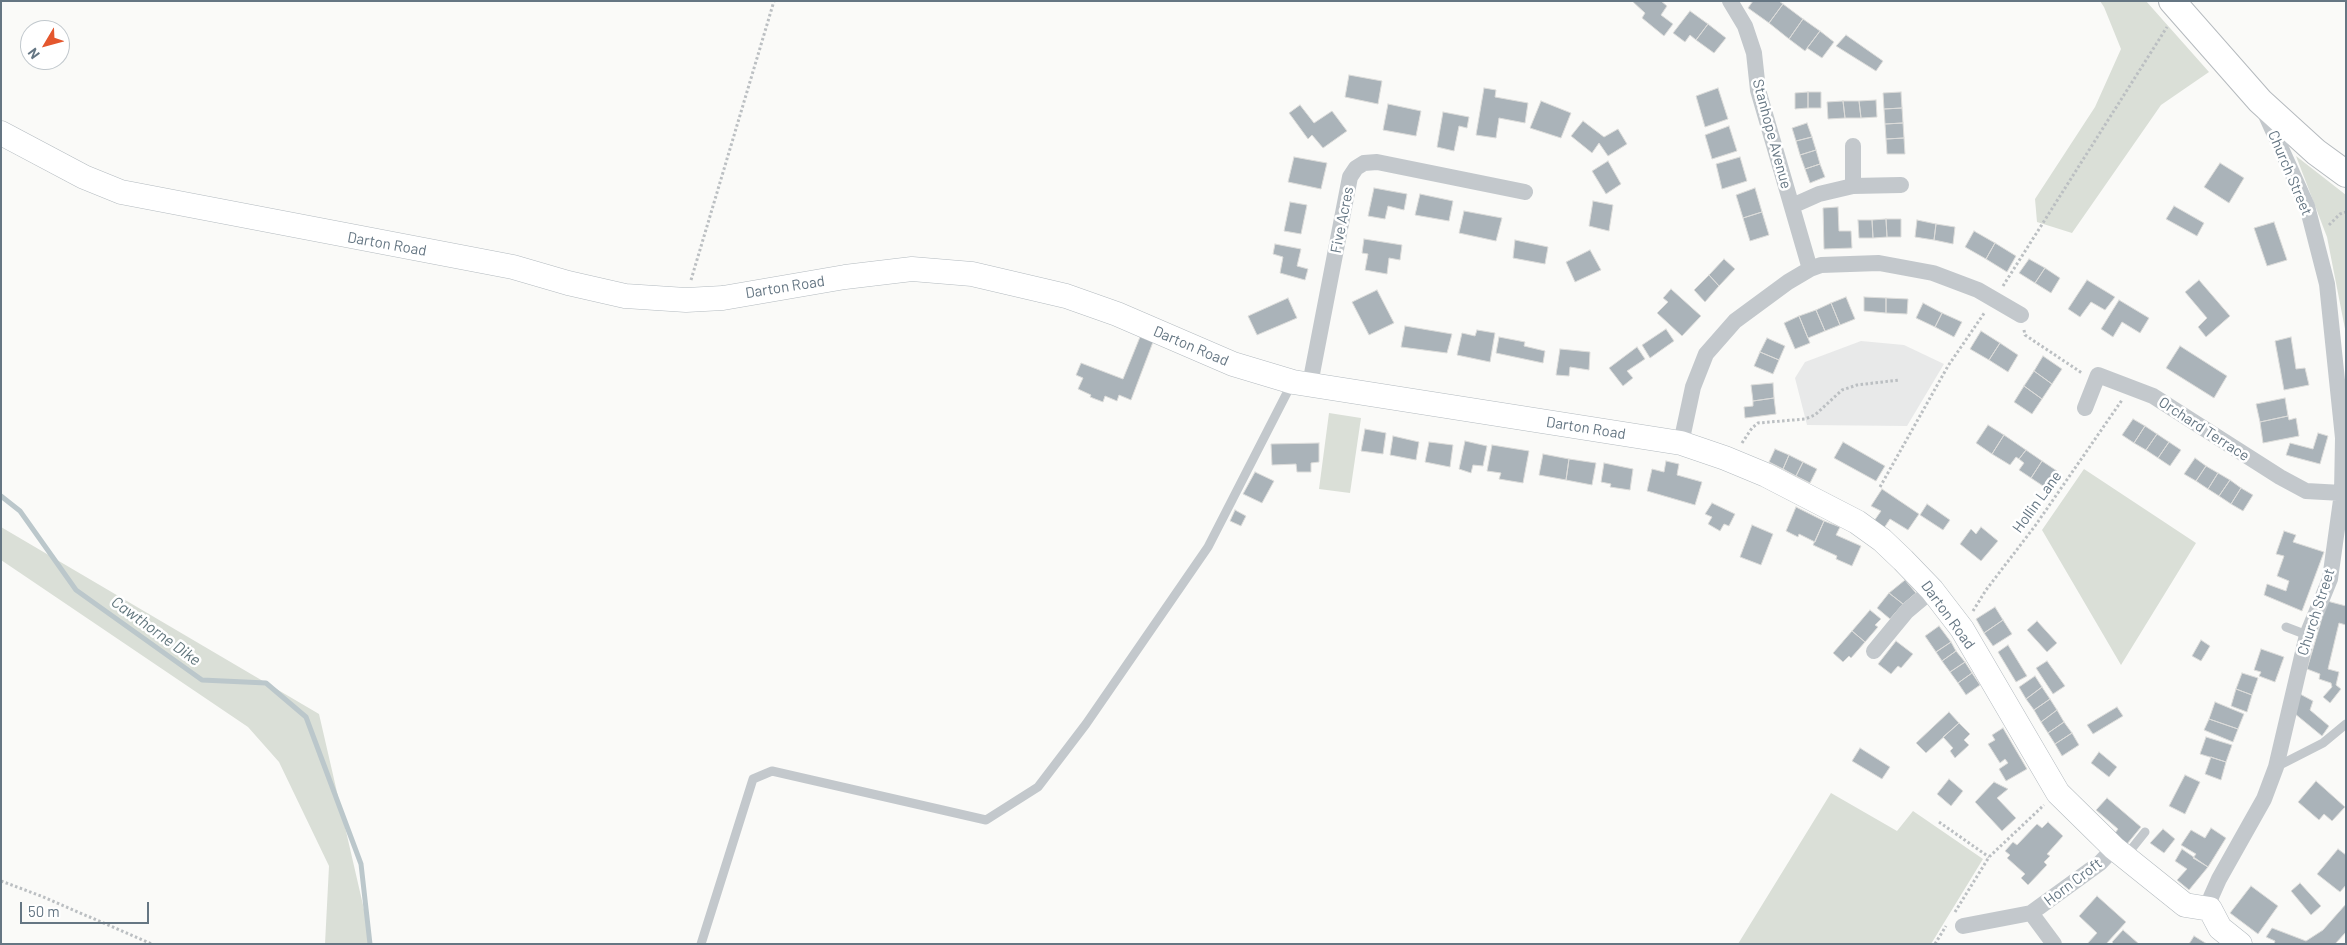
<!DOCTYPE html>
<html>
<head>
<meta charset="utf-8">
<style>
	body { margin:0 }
	#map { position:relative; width:2347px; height:945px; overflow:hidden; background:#fafaf8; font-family:Barlow,sans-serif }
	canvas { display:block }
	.frame { position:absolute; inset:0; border:2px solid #657683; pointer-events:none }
	.north { position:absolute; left:20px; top:20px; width:50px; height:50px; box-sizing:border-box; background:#fff; border:1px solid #c1c8cd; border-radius:50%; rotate:233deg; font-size:14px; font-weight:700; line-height:20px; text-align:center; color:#657683 }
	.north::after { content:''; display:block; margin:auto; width:18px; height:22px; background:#e4572e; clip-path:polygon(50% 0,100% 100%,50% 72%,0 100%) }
	.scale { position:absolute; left:20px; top:902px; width:129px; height:22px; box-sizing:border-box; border:2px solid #657683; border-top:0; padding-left:6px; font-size:15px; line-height:18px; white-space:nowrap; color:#657683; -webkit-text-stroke:4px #fff; paint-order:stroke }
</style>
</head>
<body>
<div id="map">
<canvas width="2347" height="945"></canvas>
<div class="frame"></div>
<div class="north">N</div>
<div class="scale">50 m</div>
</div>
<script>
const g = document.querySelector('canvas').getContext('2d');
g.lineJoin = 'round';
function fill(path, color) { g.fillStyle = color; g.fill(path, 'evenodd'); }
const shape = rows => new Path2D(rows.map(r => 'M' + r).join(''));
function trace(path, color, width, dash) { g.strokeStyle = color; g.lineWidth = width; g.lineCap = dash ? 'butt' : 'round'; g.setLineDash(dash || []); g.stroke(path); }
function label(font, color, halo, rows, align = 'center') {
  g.font = font + ' Barlow,sans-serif'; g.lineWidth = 5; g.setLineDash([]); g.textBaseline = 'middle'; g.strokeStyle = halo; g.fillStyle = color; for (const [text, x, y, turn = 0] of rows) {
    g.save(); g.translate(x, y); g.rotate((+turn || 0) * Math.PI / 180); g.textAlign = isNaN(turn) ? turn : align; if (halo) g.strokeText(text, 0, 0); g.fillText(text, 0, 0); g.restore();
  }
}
const built = shape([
	[1861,341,1904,345,1944,364,1907,426,1807,425,1795,378,1805,362]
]);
const green = shape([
	[2100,1,2146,1,2209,72,2161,105,2072,233,2037,222,2035,199,2095,107,2121,49,2104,7],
	[2296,156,2346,195,2346,334,2327,237],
	[1329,413,1361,418,1350,493,1319,489],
	[2084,469,2196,543,2121,665,2042,530],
	[1,527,319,714,372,944,325,944,329,866,279,762,248,727,1,560],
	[1831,793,1897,831,1913,811,1983,859,1931,944,1738,944]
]);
const stream = shape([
	[1,496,20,511,76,590,202,680,266,683,306,717,361,864,370,944]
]);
const building = shape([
	[1632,1,1661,1,1667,6,1661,15,1673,24,1664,36,1642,18,1645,13,1632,1],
	[1753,1,1779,1,1783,4,1769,23,1748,8,1753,1],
	[1783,4,1803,19,1789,39,1769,23,1783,4],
	[1690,11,1708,24,1696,40,1690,35,1685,42,1673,33,1690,11],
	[1803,19,1820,31,1805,51,1789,39,1803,19],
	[1708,24,1726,38,1714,53,1696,40,1708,24],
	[1820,31,1834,42,1822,58,1807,48,1820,31],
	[1846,35,1883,61,1876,71,1836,46,1846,35],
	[1349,75,1382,81,1378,104,1345,97,1349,75],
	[1484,88,1496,90,1495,97,1528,103,1525,123,1499,118,1496,138,1476,135,1484,88],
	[1718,88,1728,119,1705,127,1696,96,1718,88],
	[1808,92,1808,108,1795,109,1795,93,1808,92],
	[1808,92,1821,92,1821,108,1808,108,1808,92],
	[1901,92,1902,108,1884,109,1883,93,1901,92],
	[1876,100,1877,117,1861,118,1859,101,1876,100],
	[1541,101,1571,113,1561,138,1530,128,1541,101],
	[1843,101,1845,118,1828,119,1827,102,1843,101],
	[1843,101,1859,101,1861,118,1845,118,1843,101],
	[1388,104,1421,111,1416,136,1383,130,1388,104],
	[1300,105,1314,123,1332,111,1347,131,1323,148,1312,135,1308,139,1289,113,1300,105],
	[1902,108,1903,123,1885,124,1884,109,1902,108],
	[1443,112,1469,117,1467,128,1459,126,1454,151,1437,147,1443,112],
	[1583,121,1604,137,1618,129,1627,144,1608,156,1599,143,1592,153,1571,136,1583,121],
	[1807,123,1812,137,1796,141,1792,128,1807,123],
	[1903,123,1904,138,1886,139,1885,124,1903,123],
	[1729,126,1737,151,1712,159,1705,135,1729,126],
	[1812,137,1816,150,1800,155,1796,141,1812,137],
	[1904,138,1905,154,1887,154,1886,139,1904,138],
	[1816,150,1820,164,1805,169,1800,155,1816,150],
	[1294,157,1327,163,1321,189,1288,182,1294,157],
	[1740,157,1747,181,1722,189,1716,164,1740,157],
	[1608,161,1621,184,1606,194,1592,171,1608,161],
	[2220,163,2244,178,2229,203,2204,187,2220,163],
	[1820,164,1825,177,1810,183,1805,169,1820,164],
	[1374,188,1407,194,1404,210,1388,206,1385,219,1368,216,1374,188],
	[1755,188,1762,212,1743,218,1736,195,1755,188],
	[1420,194,1453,201,1449,221,1415,215,1420,194],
	[1593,201,1613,205,1609,231,1589,226,1593,201],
	[1290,202,1307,205,1301,234,1284,231,1290,202],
	[2174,206,2204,223,2197,236,2166,219,2174,206],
	[1838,207,1839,231,1851,231,1852,248,1824,249,1823,208,1838,207],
	[1464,211,1502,218,1496,241,1459,233,1464,211],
	[1762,212,1769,235,1750,241,1743,218,1762,212],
	[1886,219,1901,219,1901,237,1887,237,1886,219],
	[1886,219,1887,237,1873,238,1872,220,1886,219],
	[1858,220,1872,220,1873,238,1859,238,1858,220],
	[1917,220,1936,224,1934,240,1915,237,1917,220],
	[2274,222,2287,260,2267,266,2254,228,2274,222],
	[1936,224,1955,227,1953,244,1934,240,1936,224],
	[1974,231,1995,243,1986,259,1965,247,1974,231],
	[1364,239,1402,245,1400,260,1389,258,1387,274,1365,270,1368,254,1362,253,1364,239],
	[1515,240,1548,247,1545,264,1513,258,1515,240],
	[1995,243,2016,256,2007,272,1986,259,1995,243],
	[1275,244,1301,249,1297,266,1308,269,1305,280,1280,273,1283,257,1273,254,1275,244],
	[1590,250,1601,270,1575,282,1566,262,1590,250],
	[1724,259,1735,269,1719,286,1709,275,1724,259],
	[2029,259,2045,268,2035,283,2019,273,2029,259],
	[2045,268,2060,278,2051,293,2035,283,2045,268],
	[1709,275,1719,286,1705,302,1694,290,1709,275],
	[2087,280,2115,297,2105,310,2091,302,2080,317,2068,309,2087,280],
	[2199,280,2230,316,2206,337,2198,327,2207,318,2185,292,2199,280],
	[1671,289,1701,316,1682,336,1657,313,1668,302,1663,298,1671,289],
	[1377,290,1394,323,1369,335,1352,302,1377,290],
	[1846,297,1855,319,1840,325,1831,303,1846,297],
	[1864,297,1886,298,1886,313,1864,311,1864,297],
	[1288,298,1297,318,1257,335,1248,316,1288,298],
	[1886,298,1908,299,1907,314,1886,313,1886,298],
	[2119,300,2149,318,2140,333,2122,322,2113,337,2101,329,2119,300],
	[1831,303,1840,325,1825,331,1816,310,1831,303],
	[1923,303,1942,313,1935,327,1916,318,1923,303],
	[1816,310,1825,331,1808,338,1799,316,1816,310],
	[1942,313,1962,322,1954,337,1935,327,1942,313],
	[1799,316,1810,343,1795,349,1784,323,1799,316],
	[1405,326,1452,334,1447,353,1401,347,1405,326],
	[1666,329,1674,341,1650,358,1642,345,1666,329],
	[1477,330,1495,333,1490,362,1457,355,1462,333,1475,336,1477,330],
	[1981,331,2000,343,1989,360,1970,349,1981,331],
	[1140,337,1153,342,1131,400,1119,395,1117,401,1105,396,1103,402,1090,397,1091,395,1078,389,1083,378,1076,375,1081,363,1123,379,1140,337],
	[1499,337,1525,342,1524,346,1545,351,1543,363,1496,353,1499,337],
	[2291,337,2296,369,2305,368,2309,385,2284,390,2275,341,2291,337],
	[1767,338,1785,346,1779,360,1760,352,1767,338],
	[2000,343,2018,355,2008,372,1989,360,2000,343],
	[2180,346,2227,376,2214,398,2166,368,2180,346],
	[1637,347,1645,359,1627,371,1633,378,1623,386,1609,368,1637,347],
	[1560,349,1590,352,1589,370,1570,367,1569,376,1556,375,1560,349],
	[1760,352,1779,360,1773,374,1754,366,1760,352],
	[2043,356,2062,369,2052,384,2034,371,2043,356],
	[2034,371,2052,384,2042,399,2024,386,2034,371],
	[1773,383,1774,398,1753,401,1751,385,1773,383],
	[2024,386,2042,399,2032,414,2014,402,2024,386],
	[1774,398,1776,414,1745,418,1744,407,1753,406,1753,401,1774,398],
	[2285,398,2288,416,2260,422,2256,404,2285,398],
	[2288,416,2289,420,2296,418,2299,436,2263,443,2260,422,2288,416],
	[2133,419,2145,426,2134,443,2122,435,2133,419],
	[1988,425,2004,435,1992,454,1976,443,1988,425],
	[2145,426,2157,434,2146,450,2134,443,2145,426],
	[1365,429,1386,433,1383,454,1361,451,1365,429],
	[2318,433,2328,436,2320,464,2286,455,2290,443,2313,449,2318,433],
	[2157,434,2169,442,2158,458,2146,450,2157,434],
	[2004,435,2026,450,2019,459,2016,457,2010,465,1992,454,2004,435],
	[1393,436,1419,442,1416,460,1390,455,1393,436],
	[1465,441,1487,446,1483,466,1473,465,1471,473,1459,469,1465,441],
	[1429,442,1453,445,1450,467,1425,462,1429,442],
	[1843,442,1885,466,1876,481,1834,458,1843,442],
	[2169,442,2181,450,2170,466,2158,458,2169,442],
	[1319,443,1319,462,1311,463,1311,472,1297,472,1296,464,1272,465,1271,444,1319,443],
	[1492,445,1529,451,1523,483,1499,479,1501,473,1487,471,1492,445],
	[1775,449,1789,455,1783,469,1769,462,1775,449],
	[2026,450,2042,461,2031,478,2019,470,2024,463,2019,459,2026,450],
	[1543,454,1569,459,1566,480,1539,475,1543,454],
	[1789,455,1803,462,1796,476,1783,469,1789,455],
	[2195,458,2206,466,2196,481,2184,474,2195,458],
	[1569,459,1596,463,1592,485,1566,480,1569,459],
	[1666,461,1679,464,1677,475,1702,482,1695,505,1647,491,1652,469,1664,472,1666,461],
	[2042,461,2057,471,2046,488,2031,478,2042,461],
	[1803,462,1817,469,1810,483,1796,476,1803,462],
	[1604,463,1633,469,1630,490,1610,487,1611,484,1601,482,1604,463],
	[2206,466,2218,473,2208,489,2196,481,2206,466],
	[1255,472,1274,481,1262,503,1243,494,1255,472],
	[2218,473,2230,480,2219,496,2208,489,2218,473],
	[2230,480,2241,488,2231,504,2219,496,2230,480],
	[2241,488,2253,495,2243,511,2231,504,2241,488],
	[1882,489,1919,514,1908,530,1890,519,1884,528,1874,521,1881,511,1871,506,1882,489],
	[1712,503,1735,514,1729,526,1724,524,1720,531,1708,524,1712,517,1705,514,1712,503],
	[1927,504,1950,520,1943,530,1920,515,1927,504],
	[1796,507,1824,521,1815,542,1799,534,1798,537,1786,531,1796,507],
	[1235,510,1246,516,1241,526,1230,521,1235,510],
	[1824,521,1840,527,1836,535,1861,546,1852,566,1836,559,1837,556,1813,545,1824,521],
	[1752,525,1773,534,1761,565,1740,557,1752,525],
	[1981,527,1998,541,1981,561,1960,544,1971,529,1976,534,1981,527],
	[2284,531,2296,535,2293,542,2324,552,2302,611,2264,595,2267,584,2286,591,2289,581,2277,576,2284,556,2276,554,2284,531],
	[1905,580,1916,593,1903,604,1889,593,1905,580],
	[1889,593,1903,604,1890,619,1877,608,1889,593],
	[2327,601,2346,606,2346,625,2339,623,2328,669,2339,672,2336,685,2341,689,2330,703,2323,697,2332,687,2331,683,2319,679,2320,674,2307,669,2327,601],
	[1995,607,2003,620,1984,633,1976,619,1995,607],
	[1870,610,1881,619,1875,625,1878,627,1865,642,1852,631,1870,610],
	[2003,620,2012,634,1993,646,1984,633,2003,620],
	[2037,621,2057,643,2047,652,2027,630,2037,621],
	[1939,626,1951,642,1936,652,1925,636,1939,626],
	[1852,631,1865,642,1851,658,1849,656,1843,662,1833,653,1852,631],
	[2201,640,2210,646,2201,661,2192,656,2201,640],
	[1896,641,1913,654,1901,668,1898,666,1891,674,1878,664,1896,641],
	[1951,642,1956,651,1942,661,1936,652,1951,642],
	[2008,645,2027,676,2016,682,1998,652,2008,645],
	[2261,649,2284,657,2275,682,2259,676,2261,672,2254,670,2261,649],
	[1956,651,1965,662,1950,672,1942,661,1956,651],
	[2047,661,2065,686,2053,694,2036,668,2047,661],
	[1965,662,1972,673,1958,683,1950,672,1965,662],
	[1972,673,1980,685,1966,695,1958,683,1972,673],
	[2242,673,2258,678,2252,695,2236,689,2242,673],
	[2035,676,2042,687,2026,699,2019,687,2035,676],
	[2042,687,2050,699,2034,710,2026,699,2042,687],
	[2236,689,2252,695,2247,712,2231,706,2236,689],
	[2300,694,2313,701,2310,710,2329,726,2322,736,2294,713,2300,694],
	[2050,699,2057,710,2041,722,2034,710,2050,699],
	[2215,702,2244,714,2238,729,2209,719,2215,702],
	[2117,707,2123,716,2093,734,2087,725,2117,707],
	[2057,710,2064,722,2048,733,2041,722,2057,710],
	[1949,712,1959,723,1926,753,1916,743,1949,712],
	[2209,719,2238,729,2233,742,2204,730,2209,719],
	[2064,722,2072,733,2055,744,2048,733,2064,722],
	[1959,723,1970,734,1964,740,1969,745,1955,758,1950,751,1953,748,1943,737,1959,723],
	[2003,728,2027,769,2006,781,1999,769,2008,763,2005,759,2000,763,1988,744,1995,740,1992,735,2003,728],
	[2072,733,2079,745,2062,756,2055,744,2072,733],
	[2206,737,2232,745,2226,762,2200,754,2206,737],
	[1860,748,1890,767,1882,779,1852,761,1860,748],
	[2099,752,2117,767,2109,777,2091,763,2099,752],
	[2211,757,2226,762,2221,780,2205,774,2211,757],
	[2185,775,2200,782,2185,814,2169,806,2185,775],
	[1949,779,1963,791,1951,806,1937,794,1949,779],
	[2316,781,2345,807,2332,821,2324,814,2319,820,2298,802,2316,781],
	[1994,782,2008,789,1997,798,2016,818,2002,831,1975,802,1994,782],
	[2107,798,2141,827,2127,844,2115,833,2118,829,2096,810,2107,798],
	[2048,822,2063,836,2047,854,2050,856,2044,862,2047,865,2028,885,2021,878,2025,874,2007,858,2010,855,2005,851,2013,842,2017,845,2037,824,2042,828,2048,822],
	[2211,828,2226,838,2208,867,2193,858,2196,854,2181,845,2191,830,2205,838,2211,828],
	[2163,829,2175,839,2164,853,2150,843,2163,829],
	[2182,849,2208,867,2189,890,2177,880,2187,869,2175,861,2182,849],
	[2338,849,2346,855,2346,885,2340,892,2317,874,2338,849],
	[2300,883,2321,906,2311,915,2291,891,2300,883],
	[2251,886,2278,906,2258,934,2230,913,2251,886],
	[2097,896,2126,922,2106,944,2087,944,2097,933,2079,916,2097,896],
	[2346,904,2346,932,2335,944,2274,944,2275,941,2266,937,2272,928,2306,941,2323,930,2346,904],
	[2123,930,2139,944,2114,944,2112,942,2123,930],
	[2194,936,2207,944,2189,944,2194,936]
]);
const path = shape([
	[2329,225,2340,214,2346,212],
	[691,280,774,1],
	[2003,286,2167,27],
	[2024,330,2025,335,2082,373],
	[1742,443,1752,428,1758,423,1805,419,1815,415,1842,390,1857,385,1899,380],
	[1880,487,1948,366,1985,312],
	[1973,611,1986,590,2035,526,2122,400],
	[1939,822,1989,857],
	[1,881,41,896,152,944],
	[1955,912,1989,857,2044,805],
	[1935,944,1946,926]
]);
const lane = shape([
	[2286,627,2307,635],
	[2276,767,2323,743,2346,724],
	[2125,857,2145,832],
	[701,944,753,779,772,771,986,820,1038,787,1086,724,1208,547,1292,383]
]);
const street = shape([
	[1730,1,1745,26,1754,53,1758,90,1810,269],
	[1853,186,1853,146],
	[1792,206,1819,194,1853,186,1901,185],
	[1310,384,1350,177,1356,168,1364,163,1377,162,1525,192],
	[2085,408,2098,375,2153,396,2280,477,2306,491,2342,493],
	[1681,443,1693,387,1706,354,1735,321,1788,282,1810,269,1821,265,1879,263,1933,273,1978,290,2021,315],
	[1874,651,1907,611,1932,590],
	[2210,909,2211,897,2219,879,2264,799,2276,767,2307,635,2330,579,2342,493,2343,438,2327,284,2307,206,2265,113],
	[2031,913,2054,944],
	[1963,926,2031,913,2100,863,2114,848]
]);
const secondary = shape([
	[1,133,84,177,121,192,513,267,568,283,625,296,686,300,723,298,845,277,912,269,972,274,1066,296,1117,314,1233,364,1293,382,1681,443,1725,458,1766,475,1857,522,1882,540,1903,560,1932,590,1962,629,2058,793,2114,848,2185,905,2210,909,2220,928,2240,944]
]);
const primary = shape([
	[2172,1,2260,101,2316,152,2346,174]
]);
const streetNames = [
	["Stanhope Avenue",1772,134,75],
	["Church Street",2290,173,67],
	["Five Acres",1342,220,-79],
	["Darton Road",387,244,10],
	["Darton Road",785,287,-9],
	["Darton Road",1191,346,23],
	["Darton Road",1586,428,9],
	["Orchard Terrace",2204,429,33],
	["Hollin Lane",2037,502,-54],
	["Church Street",2316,612,-72],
	["Darton Road",1948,615,54],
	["Horn Croft",2073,882,-37]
];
const waterNames = [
	["Cawthorne Dike",156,631,36]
];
fill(built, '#e8e9e9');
fill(green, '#dadfd7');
trace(stream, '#bbc7cb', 5);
fill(building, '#aab3b9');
trace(building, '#dcdcda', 1);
trace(secondary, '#b3babf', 25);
trace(primary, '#b5babe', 28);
trace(path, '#bbbfc2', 3, [2.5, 2.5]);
trace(lane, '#c3c8cc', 9);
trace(street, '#c3c8cc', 16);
trace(secondary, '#fff', 24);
trace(primary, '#fff', 26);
label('15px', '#657683', '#fff', streetNames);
label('italic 16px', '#60757c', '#fff', waterNames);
</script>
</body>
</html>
